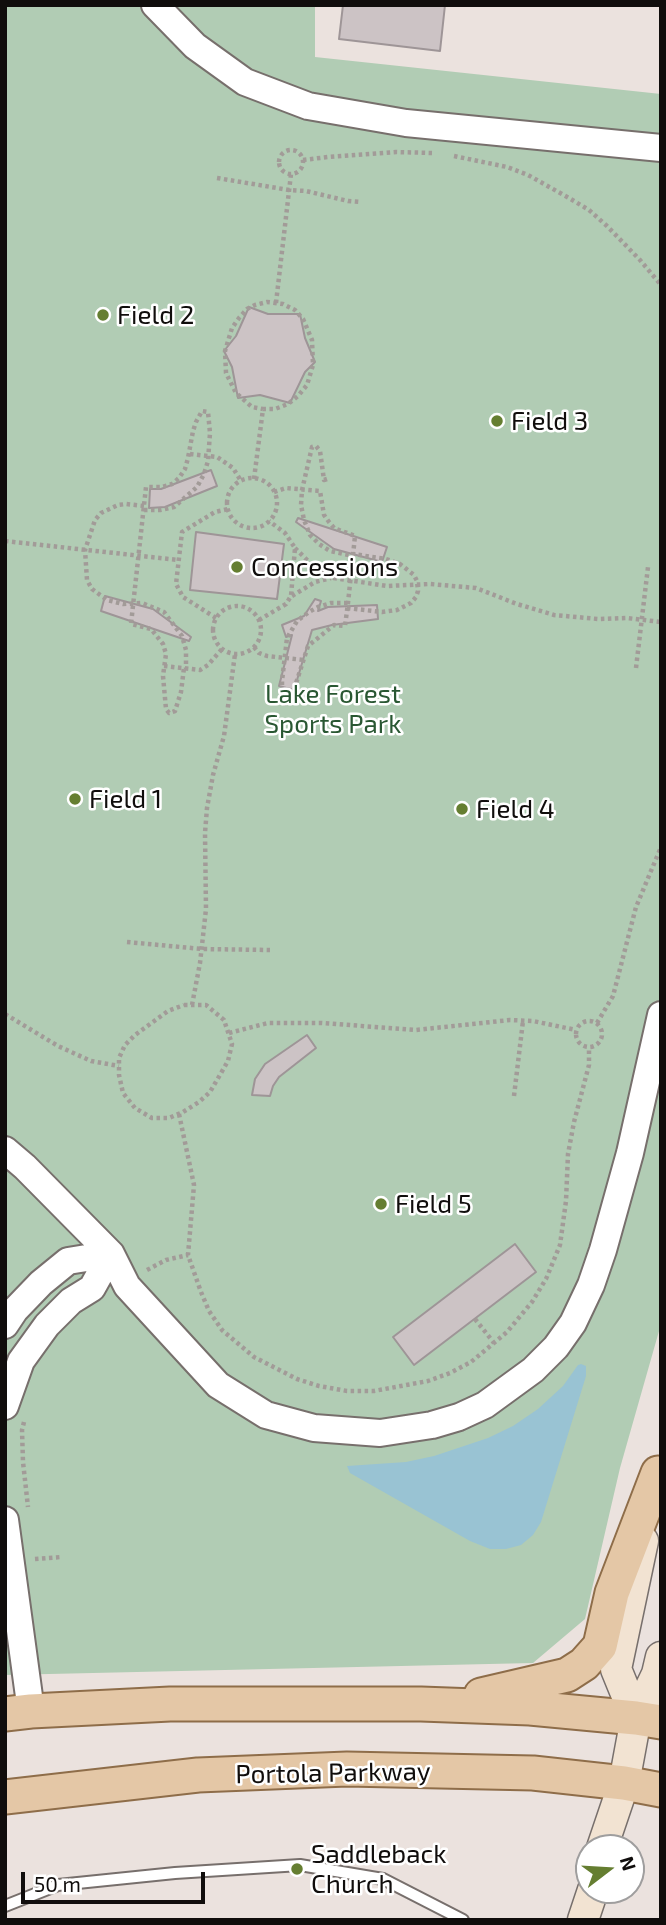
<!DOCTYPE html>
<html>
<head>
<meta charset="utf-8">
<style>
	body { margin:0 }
	#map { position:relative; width:666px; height:1925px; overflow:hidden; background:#ebe2de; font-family:"Exo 2",sans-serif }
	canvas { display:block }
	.frame { position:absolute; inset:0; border:7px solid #100d0c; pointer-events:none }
	.north { position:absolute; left:575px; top:1834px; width:70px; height:70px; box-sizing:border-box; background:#fff; border:2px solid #9f9e9e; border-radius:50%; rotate:73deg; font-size:19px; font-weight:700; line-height:28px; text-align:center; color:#100d0c }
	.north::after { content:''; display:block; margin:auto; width:24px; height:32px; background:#657e31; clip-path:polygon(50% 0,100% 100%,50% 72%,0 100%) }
	.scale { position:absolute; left:21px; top:1872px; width:184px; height:32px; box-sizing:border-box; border:4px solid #100d0c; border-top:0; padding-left:9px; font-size:21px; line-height:24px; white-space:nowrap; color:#100d0c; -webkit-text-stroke:5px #fff; paint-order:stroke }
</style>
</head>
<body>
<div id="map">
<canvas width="666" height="1925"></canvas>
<div class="frame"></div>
<div class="north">N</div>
<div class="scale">50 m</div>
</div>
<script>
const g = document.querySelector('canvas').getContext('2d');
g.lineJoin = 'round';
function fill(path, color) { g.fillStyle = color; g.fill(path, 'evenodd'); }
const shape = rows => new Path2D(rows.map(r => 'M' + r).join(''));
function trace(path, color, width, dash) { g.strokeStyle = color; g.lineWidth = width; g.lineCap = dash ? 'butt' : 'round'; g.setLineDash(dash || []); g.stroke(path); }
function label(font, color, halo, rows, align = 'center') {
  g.font = font + ' "Exo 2",sans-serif'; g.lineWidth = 5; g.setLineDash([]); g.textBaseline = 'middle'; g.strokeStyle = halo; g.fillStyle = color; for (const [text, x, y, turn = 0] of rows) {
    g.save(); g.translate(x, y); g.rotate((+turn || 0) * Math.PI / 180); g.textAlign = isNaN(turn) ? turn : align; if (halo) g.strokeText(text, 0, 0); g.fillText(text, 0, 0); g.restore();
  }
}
const green = shape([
	[5,5,315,5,315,57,661,94,661,1324,620,1468,585,1619,533,1663,5,1675]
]);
const water = shape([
	[581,1364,586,1366,586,1376,541,1522,533,1535,521,1545,506,1549,490,1549,470,1541,350,1473,347,1466,406,1462,434,1456,488,1438,513,1426,538,1409,563,1386,578,1365]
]);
const building = shape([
	[343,5,445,5,440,51,339,39,343,5],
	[249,307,268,314,300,314,305,338,315,362,305,372,290,403,260,395,238,398,232,367,224,351,236,336,249,307],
	[211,470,217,486,165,507,149,508,150,489,161,489,211,470],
	[298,518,387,547,382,562,334,549,296,522,298,518],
	[196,532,284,544,277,599,190,590,196,532],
	[105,596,153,609,191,637,189,641,101,611,105,596],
	[315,599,321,601,318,611,328,607,377,605,378,619,332,625,312,630,294,690,279,686,292,635,286,637,282,625,304,616,315,599],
	[307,1035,316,1048,279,1077,273,1086,270,1096,252,1095,255,1079,265,1064,307,1035],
	[515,1244,536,1272,414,1365,393,1337,515,1244]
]);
const path = shape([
	'279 162a12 12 0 1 1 24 0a12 12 0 1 1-24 0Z',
	[454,156,507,167,528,175,569,198,589,210,607,226,640,260,661,285],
	[303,160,328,157,396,152,432,153],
	[217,178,289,190,306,191,348,201,360,202],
	[276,303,291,174],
	[190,454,217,457,233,468,241,481],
	'227 503a25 25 0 1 1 50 0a25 25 0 1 1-50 0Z',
	[254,479,263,409,275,409,288,404,298,396,307,385,313,365,312,340,303,319,295,310,283,304,267,302,255,305,247,309,239,318,232,328,225,351,226,373,236,393,252,407,263,409],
	[327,479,324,480,320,451,316,446,312,447,302,490,301,505,304,520,310,535,319,544,330,551,353,556],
	[274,492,286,488,320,491,324,515,329,522,334,528,355,536,348,603,345,626,334,625,308,646,290,702,287,704,284,703,282,699,282,681,287,638,297,621,309,612,318,607,331,603,348,603],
	[144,506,126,504,118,505,101,513,95,520,85,550,87,580,92,589,107,600,123,604,142,603,164,612,182,636,186,650,186,669],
	[144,510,160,510,174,507,197,487,204,474,208,461,210,433,208,412,202,411,196,422,193,431,188,458,185,469,179,478,172,484,162,487,146,487,131,624,151,629,163,644,166,654,163,676,166,709,169,713,175,711,181,692,184,668],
	[5,541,178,560],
	[295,548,310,563,334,578,387,586,430,584,476,588,517,604,554,615,598,619,627,618,661,622],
	[292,596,315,582,331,578],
	'213 630a24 24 0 1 1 48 0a24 24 0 1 1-48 0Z',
	[347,608,382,612,397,610,411,603,416,597,418,591,417,581,414,575,400,564,386,559,353,554],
	[216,618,183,597,176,584,182,532,215,512,228,509],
	[259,620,286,604,291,596,295,548,285,533,269,521],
	[254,647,259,653,267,656,304,660],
	[164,666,200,670,208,665,222,649],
	[636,668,648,567],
	[127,942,202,949,270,950],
	[184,1005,206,1005,224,1020,232,1044,228,1061,210,1092,199,1102,183,1112,169,1118,152,1118,135,1108,123,1093,119,1075,119,1058,125,1045,135,1035,168,1011,184,1005],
	[192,1005,200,963,206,909,205,833,207,808,213,775,224,736,235,654],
	[5,1014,58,1046,91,1061,119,1066],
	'576 1034a13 13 0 1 1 26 0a13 13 0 1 1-26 0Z',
	[597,1023,613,996,636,907,661,847],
	[229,1033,268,1023,322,1023,416,1030,510,1020,533,1021,576,1030],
	[514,1096,523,1021],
	[179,1114,194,1185,188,1255,201,1292,209,1311,222,1330,254,1357,297,1379,319,1386,347,1391,374,1391,428,1381,450,1373,471,1362,507,1332,532,1302,546,1279,560,1245,566,1201,568,1154,574,1122,589,1065,589,1047],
	[147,1270,166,1260,188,1255],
	[475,1319,494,1343],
	[24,1422,22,1430,23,1462,28,1507],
	[35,1559,61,1557]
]);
const service = shape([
	[5,1906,58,1885,175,1873,300,1865,383,1879,463,1920]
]);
const tertiary = shape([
	[155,5,195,46,245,82,308,106,406,123,661,148],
	[5,1150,25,1167,111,1254,127,1286,218,1385,266,1415,314,1428,380,1433,432,1425,459,1417,485,1405,533,1370,556,1347,573,1323,591,1285,603,1250,630,1153,661,1015],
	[5,1325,15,1310,41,1283,68,1261,111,1254],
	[5,1406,21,1361,47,1325,71,1301,92,1288,111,1254],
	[5,1520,31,1711]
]);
const secondary = shape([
	[636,1718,616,1669,643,1541],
	[602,1848,624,1783,636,1718,657,1674,661,1657],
	[583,1920,593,1890]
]);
const primary = shape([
	[481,1695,567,1675,584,1664,600,1646,612,1593,658,1473],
	[5,1714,31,1711,170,1704,421,1704,530,1708,636,1718,661,1722],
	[5,1797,198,1775,347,1769,533,1773,624,1783,661,1790]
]);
const markers = [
	[103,315,7,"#657e31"],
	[497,421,7,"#657e31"],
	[237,567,7,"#657e31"],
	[75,799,7,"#657e31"],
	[462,809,7,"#657e31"],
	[381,1204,7,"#657e31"],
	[297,1869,7,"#657e31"]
];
const poiNames = [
	["Field 2",117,315],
	["Field 3",511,421],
	["Concessions",251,567],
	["Field 1",89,799],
	["Field 4",476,809],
	["Field 5",395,1204],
	["Saddleback",311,1854],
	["Church",311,1884]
];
const parkNames = [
	["Lake Forest",333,694],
	["Sports Park",333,724]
];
const streetNames = [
	["Portola Parkway",333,1773,-1]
];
fill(green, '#b1ccb4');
fill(water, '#99c3d3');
fill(building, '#ccc3c5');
trace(building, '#9e9597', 2);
trace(service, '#776f6c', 14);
trace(tertiary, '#776f6c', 30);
trace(secondary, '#776f6c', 33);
trace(primary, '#8e6d49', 37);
trace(path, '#a29b98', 4.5, [3.5, 3.5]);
trace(service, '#fff', 10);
trace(tertiary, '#fff', 26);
trace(secondary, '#f2e3d2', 30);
trace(primary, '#e4c7a6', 33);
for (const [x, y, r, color] of markers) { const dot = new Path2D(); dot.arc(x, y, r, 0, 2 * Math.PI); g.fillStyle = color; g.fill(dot); trace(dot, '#fff', 2.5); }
label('26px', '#100d0c', '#fff', poiNames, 'left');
label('26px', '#295732', '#fff', parkNames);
label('26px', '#100d0c', '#fff', streetNames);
</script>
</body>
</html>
